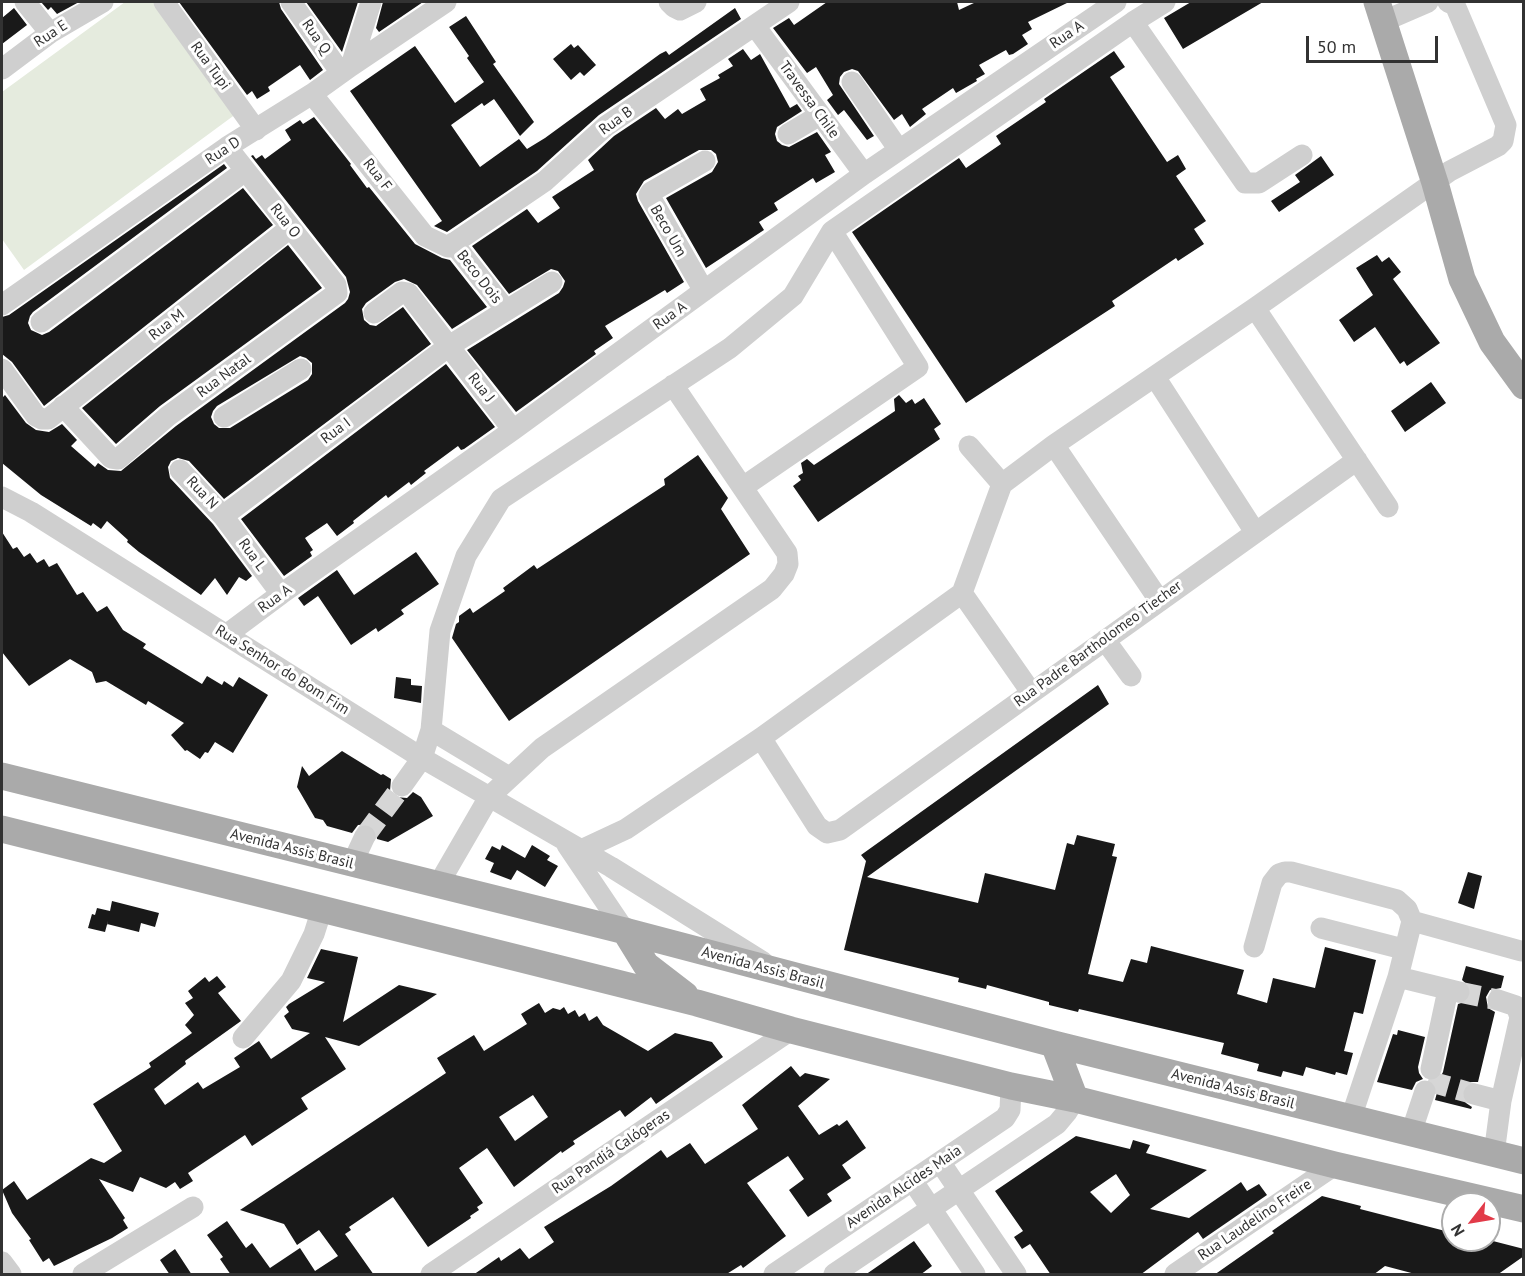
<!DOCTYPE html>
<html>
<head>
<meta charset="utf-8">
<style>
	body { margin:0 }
	#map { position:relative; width:1525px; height:1276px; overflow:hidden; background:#fff; font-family:"PT Sans",sans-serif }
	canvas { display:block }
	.frame { position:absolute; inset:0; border:3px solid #323232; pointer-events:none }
	.north { position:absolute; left:1441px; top:1192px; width:60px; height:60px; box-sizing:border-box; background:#fff; border:2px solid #adadad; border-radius:50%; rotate:239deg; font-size:16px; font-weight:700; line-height:24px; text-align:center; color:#323232 }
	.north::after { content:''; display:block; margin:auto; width:21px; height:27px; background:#e23b49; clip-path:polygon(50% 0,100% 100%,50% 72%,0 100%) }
	.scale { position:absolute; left:1306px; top:36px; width:132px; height:27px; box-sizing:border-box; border:3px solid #323232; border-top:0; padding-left:8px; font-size:18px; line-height:21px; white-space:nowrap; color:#323232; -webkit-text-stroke:4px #fff; paint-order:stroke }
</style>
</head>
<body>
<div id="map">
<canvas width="1525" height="1276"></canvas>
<div class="frame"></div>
<div class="north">N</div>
<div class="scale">50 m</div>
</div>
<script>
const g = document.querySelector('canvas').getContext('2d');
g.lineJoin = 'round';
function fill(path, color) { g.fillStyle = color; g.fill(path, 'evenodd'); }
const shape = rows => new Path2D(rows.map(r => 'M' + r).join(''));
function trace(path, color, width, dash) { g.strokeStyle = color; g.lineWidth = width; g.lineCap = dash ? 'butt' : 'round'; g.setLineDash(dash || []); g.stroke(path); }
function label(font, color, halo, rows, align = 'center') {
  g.font = font + ' "PT Sans",sans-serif'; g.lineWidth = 6; g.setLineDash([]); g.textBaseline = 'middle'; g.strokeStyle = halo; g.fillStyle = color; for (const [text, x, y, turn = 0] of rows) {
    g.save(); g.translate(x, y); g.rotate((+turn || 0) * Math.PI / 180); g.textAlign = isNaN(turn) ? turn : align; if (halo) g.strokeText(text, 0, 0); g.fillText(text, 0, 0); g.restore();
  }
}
const green = shape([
	[125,2,161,2,240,111,24,270,2,239,2,92]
]);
const building = shape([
	[41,2,79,2,57,14,51,7,48,10],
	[179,2,279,2,281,9,323,70,310,80,300,65,268,87,270,91,257,99,252,91,247,95],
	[306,2,358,2,342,52],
	[383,2,423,2,379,32,376,28],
	[827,2,957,2,959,10,976,2,1069,2,1028,22,1032,29,1022,35,1028,44,1013,54,1009,55,1006,50,979,65,985,74,976,79,977,81,956,93,953,88,922,109,926,114,910,127,902,114,894,120,858,71,852,69,844,72,840,77,839,84,874,136,867,140,844,110,838,115,827,100,833,95,816,67,807,73,773,28,789,18,794,25],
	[1191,2,1263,2,1183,49,1164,18],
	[14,8,27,25,2,44,2,18],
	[735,8,741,19,599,115,537,171,447,232,434,226,442,221,350,91,415,46,455,103,484,82,467,58,469,56,449,27,466,16,496,62,493,64,534,122,520,136,494,99,484,106,482,103,451,125,480,167,519,139,527,149,545,138,660,54,666,51,669,55],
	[571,44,574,48,578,45,596,65,584,76,580,72,571,80,553,59],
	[743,49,751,60,760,54,790,108,797,104,802,111,777,127,775,134,777,141,782,145,789,147,817,132,831,152,825,155,835,172,816,183,813,178,774,203,778,210,759,222,764,230,706,268,666,198,712,172,718,162,716,154,711,150,699,150,644,181,636,194,638,201,684,282,667,293,665,290,605,326,613,338,594,351,596,354,516,412,467,350,559,293,563,287,565,281,558,271,551,269,509,294,472,246,527,209,538,223,560,208,552,197,594,170,588,160,614,136,656,108,665,119,678,109,682,114,706,100,700,89,720,78,718,75,733,66,728,59],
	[1114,51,1125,67,1110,77,1167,162,1178,155,1186,169,1176,176,1206,221,1194,229,1204,244,1178,261,1176,258,1112,301,1115,306,966,403,852,232,959,158,966,168,1001,144,996,136,1046,102,1044,99],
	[314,117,351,164,350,165,367,188,369,187,415,244,442,258,450,260,487,307,452,329,417,285,404,279,395,282,366,303,362,309,364,320,370,325,376,326,403,307,431,344,224,499,189,461,178,458,171,461,168,467,170,478,213,524,252,576,246,581,239,577,227,595,215,578,201,595,139,552,127,542,128,540,107,521,101,529,93,523,91,526,41,495,2,463,2,398,5,395,26,423,36,430,49,432,62,424,77,440,71,446,95,467,98,463,108,470,121,471,176,426,345,303,348,299,350,292,346,277,251,156,253,155,256,159,262,155,265,159,291,140,285,130,300,120,303,124],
	[300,356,306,358,312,363,312,374,308,380,230,428,219,428,214,424,211,417,213,411,217,406],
	[1321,156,1334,175,1279,212,1271,201,1300,182,1295,175],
	[224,164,227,168,33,312,30,316,28,323,31,330,42,335,49,332,243,188,273,225,44,406,12,362,2,354,2,317,9,315],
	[288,245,322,288,160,406,116,444,82,408],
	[1377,255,1382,262,1389,257,1401,272,1393,279,1440,343,1407,366,1404,361,1400,364,1375,327,1354,342,1339,320,1373,295,1356,268],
	[446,364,495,427,464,449,461,450,458,446,424,471,426,473,411,485,409,482,388,498,386,495,353,521,354,523,337,536,327,523,305,538,313,550,310,552,312,556,284,576,241,519],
	[1431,382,1446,403,1405,432,1391,411],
	[899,395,906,403,912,399,915,404,924,398,941,424,934,429,940,439,818,522,793,486,801,480,798,476,803,473,801,463,807,459,814,465,895,411,894,399],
	[698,455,728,498,721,509,750,554,509,721,452,638,456,624,459,622,459,616,470,608,473,613,505,591,503,588,534,565,537,569,665,485,664,479],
	[2,532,13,549,17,547,24,557,30,553,37,563,44,559,49,567,57,563,77,595,83,592,97,612,107,606,123,630,146,644,143,648,202,684,207,676,222,685,224,681,233,687,239,677,268,695,233,753,215,742,208,753,205,752,200,759,187,750,185,751,171,735,184,723,148,701,146,705,106,681,96,683,92,672,70,659,29,686,2,652],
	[416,552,439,584,401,610,404,614,378,632,376,628,351,645,318,596,304,606,298,598,337,570,354,595],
	[396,677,411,679,411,685,422,686,421,703,394,698],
	[1098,685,1109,704,867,877,978,903,985,873,1055,890,1067,843,1074,845,1077,835,1115,844,1112,856,1117,857,1088,974,1123,982,1131,959,1147,963,1151,946,1244,970,1237,994,1267,1003,1273,978,1315,988,1325,947,1376,960,1363,1014,1354,1012,1344,1051,1353,1053,1347,1075,1336,1072,1335,1075,1306,1067,1303,1076,1283,1071,1281,1077,1257,1071,1259,1064,1221,1054,1224,1043,1079,1009,1078,1012,1049,1005,1049,1002,987,985,986,989,958,982,959,978,844,950,866,861,861,855],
	[342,751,381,775,383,774,391,779,390,791,395,797,407,798,413,792,421,797,433,816,388,842,377,839,376,829,370,824,358,825,352,833,327,826,323,820,315,818,297,787,302,766,309,776],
	[502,845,525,858,532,845,550,856,547,860,558,866,545,887,517,870,511,880,490,872,494,863,485,859,492,846,500,850],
	[1468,872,1482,876,1474,909,1458,903],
	[112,901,159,913,155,927,141,923,139,932,107,924,108,921,105,932,88,928,92,914,95,915,97,908,110,911],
	[321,949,358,957,343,1022,399,985,437,994,359,1046,325,1037,346,1069,301,1098,308,1109,252,1146,245,1135,188,1173,193,1181,180,1189,175,1182,166,1188,140,1177,133,1192,99,1179,125,1218,123,1220,128,1228,112,1238,54,1266,49,1258,43,1262,29,1240,31,1239,12,1213,2,1190,14,1181,27,1200,91,1158,104,1163,122,1151,93,1104,151,1067,149,1063,192,1033,185,1025,194,1015,185,1003,193,998,188,991,205,977,209,982,217,976,226,987,218,993,241,1021,185,1061,186,1064,154,1089,165,1105,198,1082,203,1089,240,1067,234,1058,259,1041,271,1059,310,1033,292,1029,284,1016,289,1012,286,1007,289,1004,325,982,307,978],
	[1466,966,1504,976,1501,988,1490,990,1486,997,1488,1008,1495,1012,1478,1082,1471,1082,1465,1085,1462,1091,1462,1098,1466,1103,1472,1107,1471,1109,1435,1100,1438,1089,1433,1081,1440,1078,1443,1072,1458,1004,1468,1001,1471,996,1471,988,1462,980],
	[539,1003,545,1013,553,1008,560,1010,564,1007,568,1014,575,1010,579,1017,585,1013,589,1021,597,1016,603,1025,648,1051,675,1033,712,1042,723,1057,656,1104,651,1097,625,1117,620,1110,573,1141,575,1144,562,1153,561,1151,514,1187,487,1148,459,1168,483,1203,477,1207,479,1210,470,1216,471,1218,428,1247,393,1197,349,1227,351,1230,345,1234,374,1275,231,1275,220,1259,223,1257,207,1235,227,1221,246,1248,252,1243,270,1268,300,1248,315,1271,338,1256,319,1230,297,1245,284,1224,240,1210,446,1073,437,1058,474,1035,484,1051,527,1024,521,1014],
	[533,1095,548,1117,515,1141,499,1117],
	[1398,1030,1425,1037,1418,1067,1419,1073,1423,1079,1416,1082,1412,1090,1377,1082,1393,1034,1397,1035],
	[791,1066,800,1077,805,1073,830,1079,798,1106,819,1135,837,1124,839,1126,847,1120,866,1148,842,1165,851,1178,827,1194,832,1201,808,1217,789,1190,804,1179,788,1156,747,1183,786,1236,743,1268,741,1265,725,1275,473,1275,499,1257,501,1261,520,1248,529,1259,554,1242,544,1227,611,1186,661,1150,667,1158,690,1143,705,1164,758,1129,742,1105],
	[1076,1136,1130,1149,1133,1140,1150,1145,1146,1153,1207,1170,1150,1209,1189,1218,1241,1182,1247,1191,1259,1184,1267,1195,1203,1239,1198,1232,1140,1275,1051,1275,1030,1244,1022,1249,1014,1237,1023,1231,995,1191],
	[1116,1174,1130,1195,1111,1213,1090,1192],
	[1322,1196,1361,1206,1360,1209,1453,1233,1453,1240,1489,1240,1524,1249,1524,1256,1497,1275,1419,1275,1385,1266,1373,1275,1214,1275,1274,1233,1272,1231],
	[914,1241,932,1266,920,1275,865,1275],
	[175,1249,192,1275,170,1275,160,1260]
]);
const minorTunnel = shape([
	[365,836,402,786],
	[1459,992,1498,1000],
	[1428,1081,1474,1094]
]);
const minor = shape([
	[25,2,50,33],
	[164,2,256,130],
	[291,2,341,73],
	[669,2,674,7,680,10,696,2],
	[1384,21,1428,2],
	[1133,22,1165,2],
	[755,26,864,174],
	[351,66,371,2],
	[2,69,50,33,103,2],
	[852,82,899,150],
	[312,94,425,236,448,247,545,181,606,126,789,2],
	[788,134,820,115],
	[453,243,506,310],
	[704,291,649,195,651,192,705,161],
	[2,305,227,147,312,94,351,66,446,2],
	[1255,308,1388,507],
	[374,313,402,292,408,293,513,430],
	[41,322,245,171],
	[2,369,36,416,42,419,48,419,290,228],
	[1155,377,1255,532],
	[63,406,111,458,118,459,168,416,337,293,336,285,227,147],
	[224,417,301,369],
	[1054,445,1159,600],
	[969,446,1002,484],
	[180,470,223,516,281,594],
	[743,487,918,367,832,231],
	[2,497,31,512,422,758,611,867,763,962],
	[223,516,449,346,552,282],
	[962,593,1031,692],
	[226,635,281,594,513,430,864,174,1116,2],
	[1105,640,1131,676],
	[431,730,509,777],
	[761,738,817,826,827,833,840,830,1357,460],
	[402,786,422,758,431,730,440,631,466,556,501,499,730,348,793,296,832,231,1133,22,1245,183,1259,183,1302,155],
	[567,845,625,931],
	[581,850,626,829,761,738,962,593,1002,484,1054,445,1255,308,1450,171,1498,146,1503,141,1506,125,1455,5,1448,2],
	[352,864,365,836],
	[438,885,489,797,542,748,772,589,784,574,788,564,787,553,673,385],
	[1321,928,1403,949],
	[1254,947,1272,883,1279,874,1285,872,1291,872,1397,900,1407,909,1412,921],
	[1398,977,1412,921,1521,951],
	[243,1038,291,981,314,934,322,909],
	[1431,1069,1448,990],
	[1474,1094,1501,1101],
	[1351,1118,1398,977,1459,992],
	[1411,1133,1425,1091],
	[1494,1154,1501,1101,1520,1017,1516,1006,1498,1000],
	[940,1162,1016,1274],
	[912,1180,975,1274],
	[2,1262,11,1274],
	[83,1274,193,1207],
	[431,1274,791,1030],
	[774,1274,1005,1118,1010,1110,1011,1086],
	[834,1274,1057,1124,1067,1112,1075,1099],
	[1175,1274,1335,1165]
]);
const major = shape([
	[1377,2,1435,183,1462,279,1492,342,1524,386],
	[2,776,625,931,1054,1044,1524,1161],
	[2,829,697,1003,791,1030,1011,1086,1075,1099,1335,1165,1524,1209],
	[625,931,646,965,685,995],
	[1054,1044,1075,1099]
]);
const streetNames = [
	["Rua E",51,34,-33],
	["Rua A",1067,35,-34],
	["Rua Q",316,37,55],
	["Rua Tupi",210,66,54],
	["Travessa Chile",809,100,54],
	["Rua B",616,121,-36],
	["Rua D",223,151,-33],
	["Rua F",377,175,52],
	["Rua O",285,221,52],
	["Beco Um",668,231,60],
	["Beco Dois",479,277,52],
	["Rua A",670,316,-36],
	["Rua M",167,325,-38],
	["Rua Natal",224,376,-36],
	["Rua J",481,388,52],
	["Rua I",336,431,-37],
	["Rua N",202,493,47],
	["Rua L",252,555,54],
	["Rua A",275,599,-36],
	["Rua Padre Bartholomeo Tiecher",1098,644,-36],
	["Rua Senhor do Bom Fim",282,670,32],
	["Avenida Assis Brasil",292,849,14],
	["Avenida Assis Brasil",763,968,15],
	["Avenida Assis Brasil",1233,1089,14],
	["Rua Pandiá Calógeras",611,1152,-34],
	["Avenida Alcides Maia",904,1187,-34],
	["Rua Laudelino Freire",1255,1220,-34]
];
fill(green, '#e5ebde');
fill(building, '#191919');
trace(minorTunnel, '#d6d6d6', 21, [21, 10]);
trace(minor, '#cfcfcf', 21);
trace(major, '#aaa', 27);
label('15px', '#323232', '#fff', streetNames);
</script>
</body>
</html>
